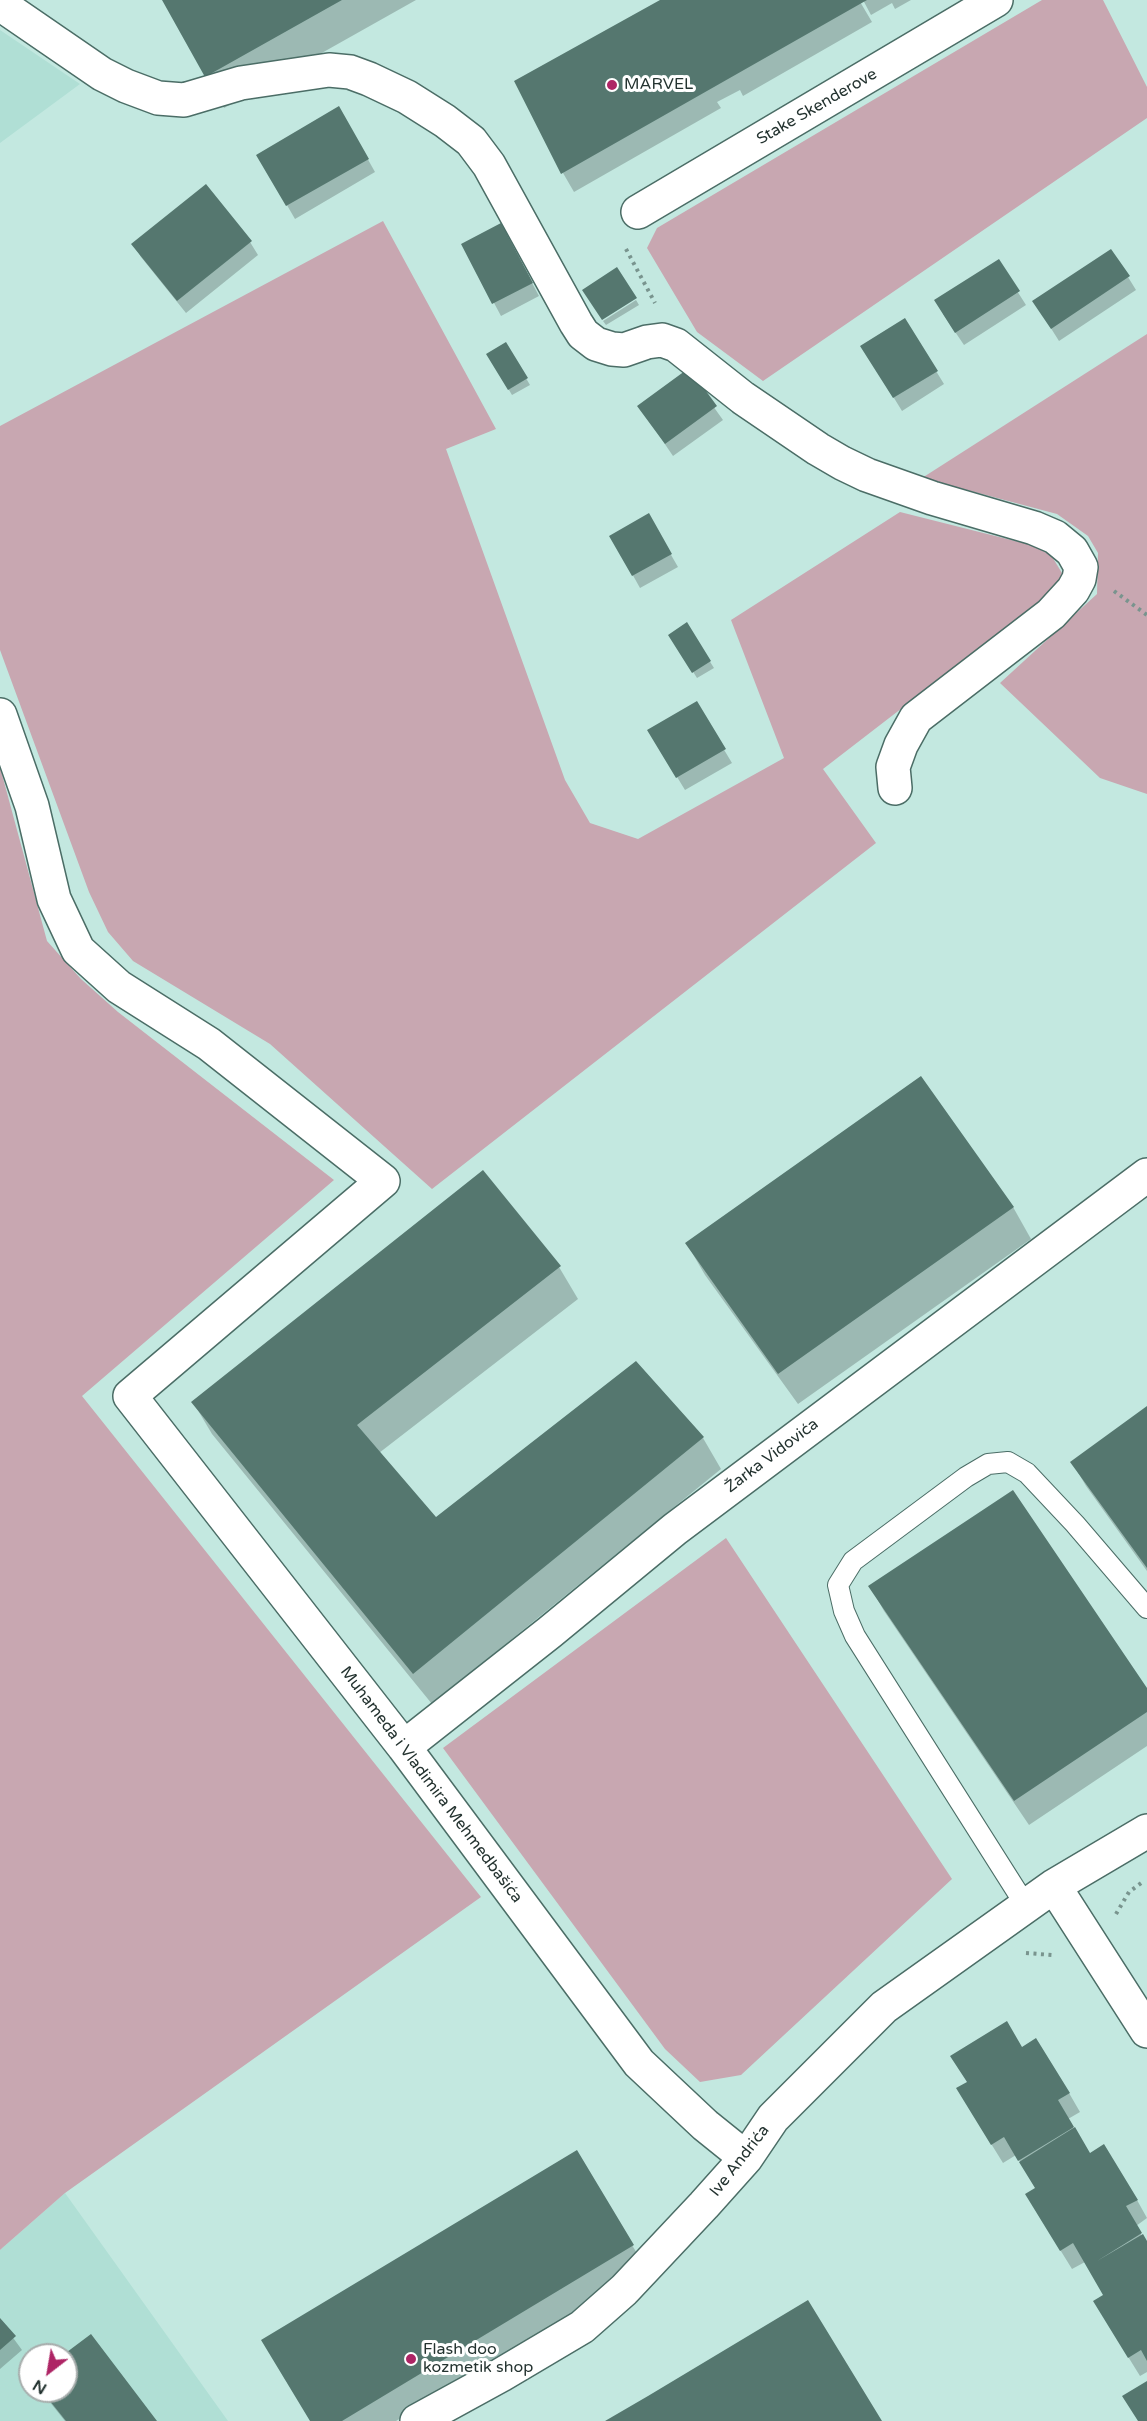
<!DOCTYPE html>
<html>
<head>
<meta charset="utf-8">
<style>
	body { margin:0 }
	#map { position:relative; width:1147px; height:2421px; overflow:hidden; background:#c3e8e0; font-family:"Varela Round",sans-serif }
	canvas { display:block }
	.north { position:absolute; left:18px; top:2343px; width:60px; height:60px; box-sizing:border-box; background:#fff; border:2px solid #a7adac; border-radius:50%; rotate:211deg; font-size:16px; font-weight:700; line-height:24px; text-align:center; color:#243330 }
	.north::after { content:''; display:block; margin:auto; width:21px; height:27px; background:#ae2565; clip-path:polygon(50% 0,100% 100%,50% 72%,0 100%) }
</style>
</head>
<body>
<div id="map">
<canvas width="1147" height="2421"></canvas>
<div class="north">N</div>
</div>
<script>
const g = document.querySelector('canvas').getContext('2d');
g.lineJoin = 'round';
function fill(path, color) { g.fillStyle = color; g.fill(path, 'evenodd'); }
const shape = rows => new Path2D(rows.map(r => 'M' + r).join(''));
function trace(path, color, width, dash) { g.strokeStyle = color; g.lineWidth = width; g.lineCap = dash ? 'butt' : 'round'; g.setLineDash(dash || []); g.stroke(path); }
function label(font, color, halo, rows, align = 'center') {
  g.font = font + ' "Varela Round",sans-serif'; g.lineWidth = 6; g.setLineDash([]); g.textBaseline = 'middle'; g.strokeStyle = halo; g.fillStyle = color; for (const [text, x, y, turn = 0] of rows) {
    g.save(); g.translate(x, y); g.rotate((+turn || 0) * Math.PI / 180); g.textAlign = isNaN(turn) ? turn : align; if (halo) g.strokeText(text, 0, 0); g.fillText(text, 0, 0); g.restore();
  }
}
const built = shape([
	[0,30,80,84,0,143],
	[65,2193,228,2421,0,2421,0,2250],
	[30,2355,66,2355,66,2391,30,2391]
]);
const green = shape([
	[1042,0,1103,0,1147,87,1147,118,763,381,697,332,647,248,657,228],
	[383,221,496,429,446,449,565,780,590,823,638,839,784,758,731,620,900,512,1031,545,1051,555,1062,573,1059,587,823,769,876,843,432,1189,270,1044,133,961,108,932,89,892,0,650,0,426],
	[1147,334,1147,794,1100,778,1000,683,1097,594,1098,553,1088,536,1057,514,922,478],
	[0,767,47,941,81,979,118,1012,334,1180,82,1396,481,1897,65,2193,0,2250],
	[726,1538,952,1879,741,2075,700,2082,665,2049,443,1748]
]);
const shadow = shape([
	[163,0,416,0,224,108],
	[663,0,859,0,872,22,743,96,740,90,717,102,721,108,574,192,563,173],
	[863,0,911,0,895,9,892,3,871,15],
	[339,108,375,172,295,219,258,155],
	[508,238,539,296,501,316,463,245],
	[250,242,258,255,186,313,141,257,133,244],
	[998,261,1026,305,964,345,943,314],
	[1128,277,1136,290,1059,341,1042,314],
	[636,300,639,305,606,325,603,321],
	[506,344,530,385,512,395,488,355],
	[870,359,936,371,944,384,902,411],
	[688,371,723,420,673,456,639,406],
	[648,515,678,567,640,588,611,536],
	[686,624,714,668,697,678,670,635],
	[696,703,732,763,685,790,649,731],
	[1013,1207,1031,1239,798,1404,705,1275,687,1244],
	[559,1267,578,1299,379,1453,435,1519,703,1438,721,1469,432,1704,212,1434,193,1402],
	[1147,1408,1147,1571,1086,1486,1072,1462],
	[870,1586,1147,1691,1147,1746,1029,1825,884,1611],
	[1021,2049,1069,2093,1080,2112,1068,2119,1090,2155,1137,2200,1147,2218,1136,2226,1147,2244,1147,2372,1140,2376,1106,2321,1105,2296,1085,2262,1072,2269,1038,2214,1036,2189,1016,2155,1003,2163,969,2108],
	[576,2152,647,2270,396,2421,311,2421],
	[0,2320,22,2350,0,2369],
	[90,2336,155,2421,65,2421,41,2391,66,2391,66,2355]
]);
const building = shape([
	[162,0,342,0,205,77],
	[660,0,867,0,561,174,514,81],
	[339,106,369,159,286,206,256,155],
	[206,184,252,241,177,301,131,244],
	[501,223,533,283,492,304,461,244],
	[1111,249,1130,276,1051,329,1032,301],
	[999,259,1020,291,955,333,934,300],
	[617,267,637,298,602,320,582,290],
	[905,318,938,371,893,398,860,346],
	[506,342,528,378,508,390,486,354],
	[689,368,717,406,665,444,637,406],
	[649,513,672,554,632,576,609,536],
	[687,622,711,661,692,673,668,635],
	[697,701,726,749,676,778,647,730],
	[921,1076,1014,1207,778,1374,685,1243],
	[483,1170,561,1266,357,1425,436,1517,636,1361,704,1437,413,1674,191,1402],
	[1147,1406,1147,1568,1070,1462],
	[1013,1490,1147,1688,1147,1712,1014,1801,868,1586],
	[1007,2021,1022,2047,1036,2038,1070,2093,1058,2100,1074,2127,1018,2161,1004,2137,991,2145,956,2088,967,2082,950,2056],
	[1075,2127,1090,2153,1104,2144,1138,2200,1126,2206,1142,2233,1097,2261,1143,2234,1147,2241,1147,2361,1141,2350,1128,2358,1093,2301,1103,2295,1073,2243,1060,2251,1025,2194,1035,2188,1019,2162],
	[577,2150,634,2245,342,2421,310,2421,261,2340],
	[808,2300,882,2421,605,2421,648,2396],
	[0,2318,16,2336,0,2350],
	[91,2334,157,2421,66,2421,42,2391,66,2391,66,2355,63,2355],
	[1147,2381,1147,2421,1138,2421,1122,2396]
]);
const path = shape([
	[626,249,655,303],
	[1114,591,1147,615],
	[1116,1914,1129,1892,1144,1881],
	[1026,1953,1052,1955]
]);
const service = shape([
	[1026,1906,855,1636,844,1611,838,1585,853,1561,966,1477,988,1464,1008,1462,1027,1473,1075,1524,1147,1608]
]);
const minor = shape([
	[0,4,102,74,126,86,158,98,184,100,241,83,329,70,350,72,369,79,407,97,445,121,471,141,489,165,576,323,583,334,596,344,612,349,624,350,647,342,662,340,676,345,743,398,818,449,842,463,867,475,932,498,1034,528,1055,537,1072,551,1081,567,1079,579,1073,590,1051,614,916,718,901,745,893,767,895,788],
	[638,212,996,0],
	[0,715,32,806,54,899,78,950,119,987,209,1044,383,1181,130,1396,404,1747,639,2063,705,2125,746,2158],
	[404,1747,550,1632,675,1529,1147,1175],
	[1054,1886,1147,2031],
	[417,2421,501,2375,582,2327,624,2290,704,2205,746,2158,773,2118,884,2007,1054,1886,1147,1831]
]);
const markers = [
	[612,85,6,"#ae2565"],
	[411,2359,6,"#ae2565"]
];
const poiNames = [
	["MARVEL",624,85],
	["Flash doo",423,2350],
	["kozmetik shop",423,2368]
];
const streetNames = [
	["Stake Skenderove",817,107,-30],
	["Žarka Vidovića",772,1456,-37],
	["Muhameda i Vladimira Mehmedbašića",431,1785,53],
	["Ive Andrića",740,2161,-52]
];
fill(built, '#b0dfd5');
fill(green, '#c8a7b1');
fill(shadow, '#0003');
fill(building, '#55776f');
trace(service, '#4b6d66', 22);
trace(minor, '#4b6d66', 36);
trace(path, '#79948e', 4, [3, 4.5]);
trace(service, '#fff', 20);
trace(minor, '#fff', 33);
for (const [x, y, r, color] of markers) { const dot = new Path2D(); dot.arc(x, y, r, 0, 2 * Math.PI); g.fillStyle = color; g.fill(dot); trace(dot, '#fff', 2); }
label('16px', '#243330', '#fff', poiNames, 'left');
label('16px', '#243330', '#fff', streetNames);
</script>
</body>
</html>
